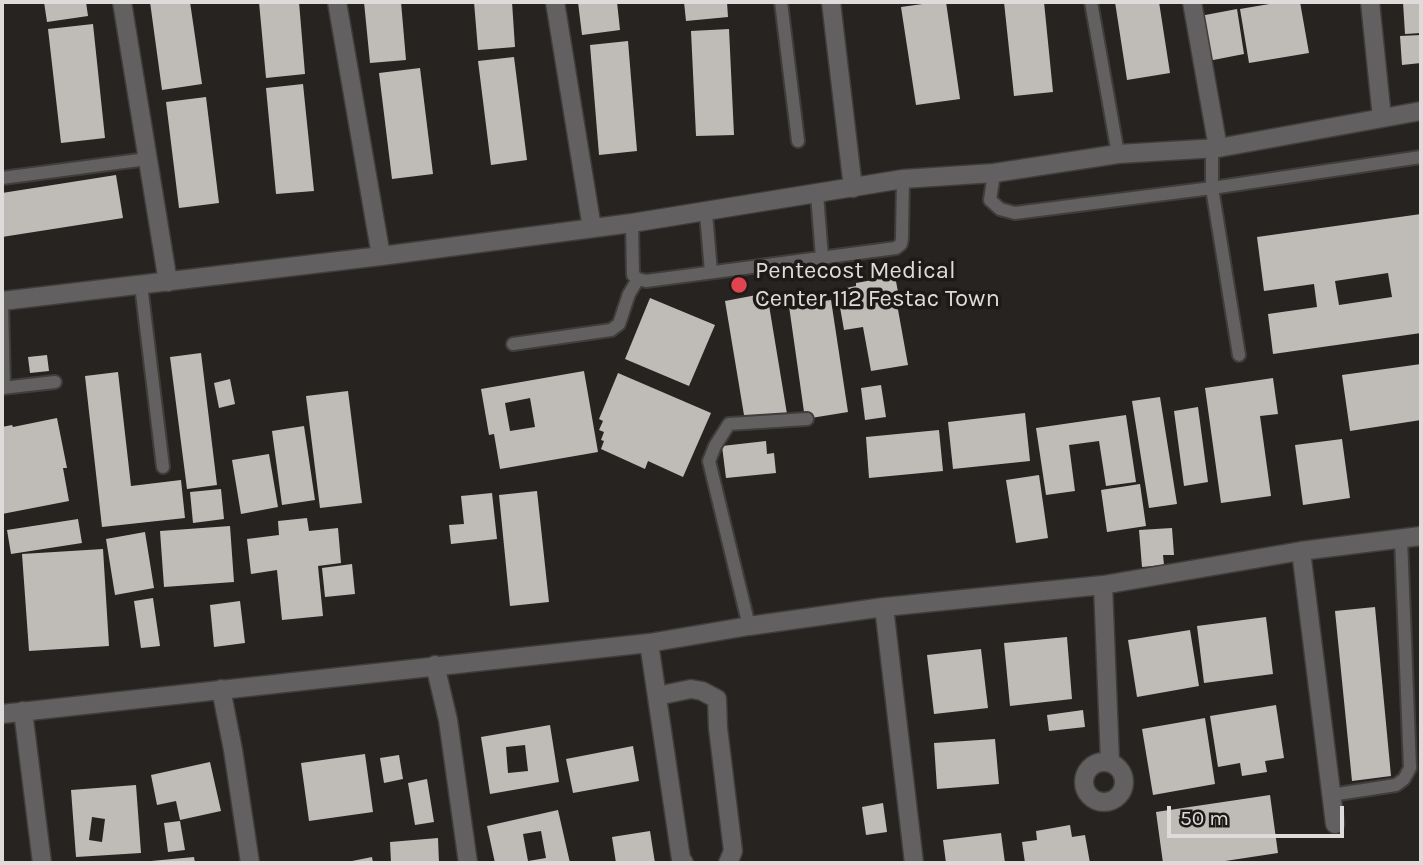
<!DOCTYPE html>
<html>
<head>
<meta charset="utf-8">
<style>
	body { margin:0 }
	#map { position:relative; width:1423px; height:865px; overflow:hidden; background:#262321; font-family:Karla,sans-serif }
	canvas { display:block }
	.frame { position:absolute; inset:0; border:4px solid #dedcda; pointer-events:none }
	.scale { position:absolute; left:1167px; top:806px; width:177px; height:32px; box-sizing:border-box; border:4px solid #dedcda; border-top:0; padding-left:9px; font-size:21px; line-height:24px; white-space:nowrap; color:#dedcda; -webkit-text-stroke:5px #1d1a18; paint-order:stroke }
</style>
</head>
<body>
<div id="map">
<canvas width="1423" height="865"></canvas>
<div class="frame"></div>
<div class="scale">50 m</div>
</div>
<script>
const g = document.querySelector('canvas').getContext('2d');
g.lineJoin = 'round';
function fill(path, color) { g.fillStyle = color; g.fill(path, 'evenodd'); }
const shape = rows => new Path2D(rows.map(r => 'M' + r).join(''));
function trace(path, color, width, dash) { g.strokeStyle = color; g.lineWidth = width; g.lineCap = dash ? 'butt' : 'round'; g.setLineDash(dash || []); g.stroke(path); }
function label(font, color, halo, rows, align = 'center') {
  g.font = font + ' Karla,sans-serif'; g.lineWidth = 7; g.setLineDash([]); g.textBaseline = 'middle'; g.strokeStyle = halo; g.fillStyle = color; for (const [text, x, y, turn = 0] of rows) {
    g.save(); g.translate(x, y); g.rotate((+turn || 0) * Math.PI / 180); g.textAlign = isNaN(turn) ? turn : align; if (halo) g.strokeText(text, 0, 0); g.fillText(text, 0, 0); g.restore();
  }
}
const building = shape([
	[44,2,86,2,88,16,47,22],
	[150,2,190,2,202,84,162,90],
	[259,2,299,2,305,74,266,78],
	[364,2,401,2,406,60,370,63],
	[474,2,512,2,515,47,478,50],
	[578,2,617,2,620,30,582,35],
	[684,2,727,2,728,17,686,21],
	[937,2,946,2,960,99,916,105,901,7],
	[1004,2,1044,2,1053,92,1014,96],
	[1115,2,1159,2,1170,73,1127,80],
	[1281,2,1300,2,1309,53,1249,63,1240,9],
	[1403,2,1421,2,1421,33,1405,34],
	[1237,9,1244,54,1208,61,1200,16],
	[93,24,105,138,61,143,48,29],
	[729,29,734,135,696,136,691,31],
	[1421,35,1421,63,1402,65,1400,36],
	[628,41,637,151,599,155,590,45],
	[514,57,527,160,491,165,478,61],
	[420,68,433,174,392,179,379,73],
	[303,84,314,191,276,194,266,88],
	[206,97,219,203,179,208,166,102],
	[116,175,123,218,2,237,2,193],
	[1421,214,1421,333,1273,354,1268,314,1317,307,1314,284,1264,291,1257,237],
	[1388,273,1392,297,1339,305,1335,281],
	[895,276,898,292,895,293,908,365,871,371,863,327,844,330,837,290,856,286,856,283],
	[767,293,787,414,745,421,725,301],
	[650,298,715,325,689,386,625,359],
	[831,300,848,412,805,419,789,306],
	[201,353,217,485,187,489,170,357],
	[47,355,49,371,30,373,28,357],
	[1421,364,1421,420,1350,431,1342,375],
	[584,371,598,452,500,469,494,434,489,435,481,389],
	[530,398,535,427,510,431,505,403],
	[118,372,131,486,181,480,185,518,102,527,85,376],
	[618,373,711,413,683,477,648,461,645,469,601,449,604,441,601,440,604,432,599,430,603,421,599,419],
	[1273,378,1278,414,1260,416,1271,496,1221,503,1205,388],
	[230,379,235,404,219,408,214,383],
	[881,385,886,417,865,420,861,388],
	[348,391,362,503,320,508,306,396],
	[1160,397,1177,504,1149,508,1132,401],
	[1198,407,1208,482,1184,486,1174,411],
	[1025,413,1030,461,953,469,948,422],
	[1126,415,1136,482,1106,486,1099,441,1069,445,1075,491,1046,495,1036,428],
	[57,418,67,468,63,468,69,501,2,514,2,427,12,425,13,427],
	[304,426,315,500,282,505,272,431],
	[939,430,943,471,869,478,866,437],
	[1342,439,1350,498,1303,505,1295,445],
	[766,441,767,454,774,453,776,473,726,478,722,446],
	[269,454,278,507,241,514,232,460],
	[1039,475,1048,538,1016,543,1006,480],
	[1140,484,1146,526,1107,532,1101,490],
	[221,489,224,519,193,523,190,492],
	[537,491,549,602,510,606,499,495],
	[492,493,497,539,451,544,449,525,464,524,461,496],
	[307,518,309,531,338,528,341,563,318,566,323,616,282,620,277,570,251,574,247,539,279,535,278,521],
	[78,519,82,543,11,554,7,530],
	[230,526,234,582,164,587,160,531],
	[1172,528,1174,555,1163,555,1164,565,1142,567,1139,530],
	[145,532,154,588,115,595,106,539],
	[103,549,109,646,29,651,22,554],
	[352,564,355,594,325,597,322,568],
	[153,598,160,646,141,648,134,601],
	[240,601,245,643,214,647,210,605],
	[1375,607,1391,776,1352,781,1335,611],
	[1266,617,1273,674,1204,683,1197,626],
	[1190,630,1199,686,1137,697,1128,640],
	[1067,637,1072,699,1010,706,1004,643],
	[981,649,988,708,934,714,927,655],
	[1276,705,1284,758,1265,761,1267,772,1242,776,1240,763,1218,767,1210,716],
	[1083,710,1085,727,1049,731,1047,715],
	[1205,718,1215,784,1153,795,1142,729],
	[550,725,559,782,490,794,481,737],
	[525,745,528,771,508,773,506,747],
	[995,739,999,784,937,789,934,743],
	[633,746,639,781,573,793,566,759],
	[365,754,373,812,309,821,301,763],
	[399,755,403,779,384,783,380,758],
	[210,762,221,811,180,820,176,801,157,805,151,775],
	[427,779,434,822,415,825,408,783],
	[136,785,141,853,76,857,71,790],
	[92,817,105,819,102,842,89,840],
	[1270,795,1278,853,1212,863,1163,863,1156,812],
	[883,803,887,832,866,835,862,807],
	[558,810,570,863,495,863,487,826],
	[541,831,546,858,528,861,523,834],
	[180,821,185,850,168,852,164,823],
	[1070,825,1072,837,1085,835,1090,863,1025,863,1022,842,1037,840,1036,831],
	[650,831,655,863,616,863,612,837],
	[1001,833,1005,863,946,863,943,840],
	[438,838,439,863,391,863,390,842],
	[194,857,195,863,152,863,151,861],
	[372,857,373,863,348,863,347,862]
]);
const lane = shape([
	[781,2,798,141],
	[1091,2,1118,154],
	[1212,148,1212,188,1239,355],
	[994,173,990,200,1000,209,1015,213,1212,188,1421,157],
	[2,178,147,159],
	[817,194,822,258],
	[706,213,711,272],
	[632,223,633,275,638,279,646,281,896,248,901,244,902,238,903,179],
	[141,285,163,467],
	[2,301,4,388],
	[513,344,611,330,619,324,629,294,638,279],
	[2,388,55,382],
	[749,626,709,461,715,446,729,424,807,419],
	[1331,795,1396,785,1404,779,1410,768,1401,539]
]);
const street = shape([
	[122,2,168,282],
	[337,2,381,256],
	[555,2,592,228],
	[831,2,853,188],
	[1192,2,1218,148],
	[1370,2,1382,118],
	[2,301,381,256,632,223,903,179,994,173,1118,154,1218,148,1421,111],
	[1301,551,1335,824],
	[1103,585,1110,762],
	[884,607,914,863],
	[649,643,681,859,684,863],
	[435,665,448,720,468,863],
	[221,689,233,750,250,863],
	[657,696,691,689,702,691,717,699,718,728,733,851,728,863],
	[23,711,42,863],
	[2,714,649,643,749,626,884,607,1103,585,1301,551,1421,536],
	'1084 782a20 20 0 1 1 40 0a20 20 0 1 1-40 0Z'
]);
const markers = [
	[739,285,9,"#e0444e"]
];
const poiNames = [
	["Pentecost Medical",755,271],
	["Center 112 Festac Town",755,299]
];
fill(building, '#bfbcb8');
trace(lane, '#403d3b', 16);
trace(street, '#403d3b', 21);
trace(lane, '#626060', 12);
trace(street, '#626060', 18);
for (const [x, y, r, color] of markers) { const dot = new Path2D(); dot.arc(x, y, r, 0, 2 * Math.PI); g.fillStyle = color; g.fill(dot); trace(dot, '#1d1a18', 2.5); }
label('24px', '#dedcda', '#1d1a18', poiNames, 'left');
</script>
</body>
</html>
